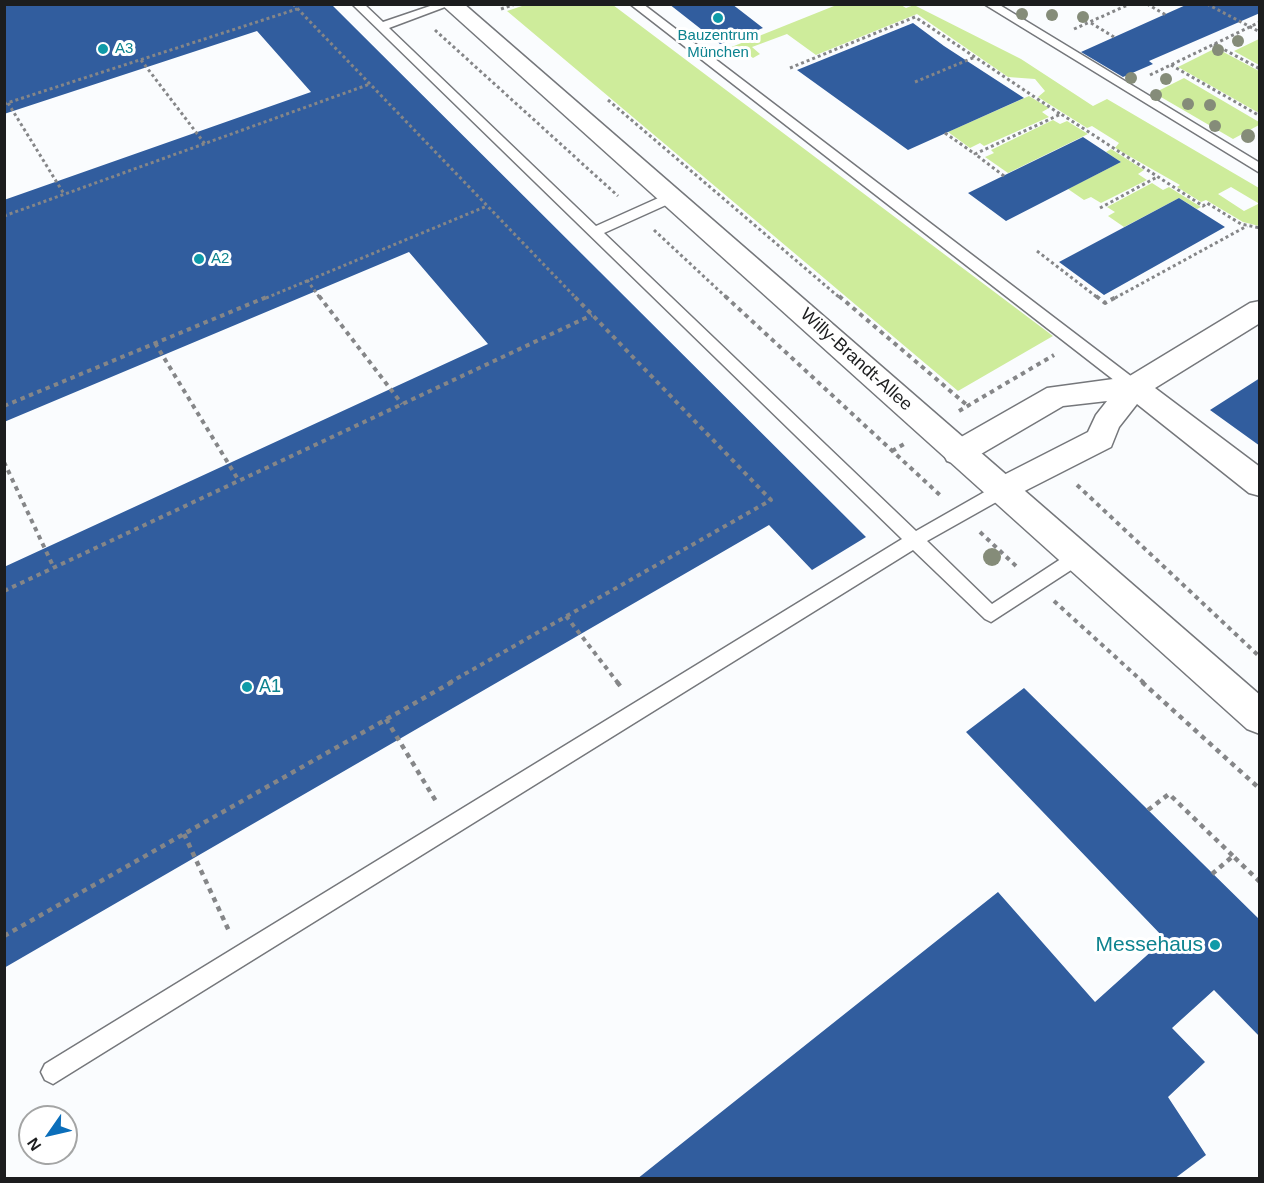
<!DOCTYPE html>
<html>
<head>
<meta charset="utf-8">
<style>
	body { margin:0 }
	#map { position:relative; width:1264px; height:1183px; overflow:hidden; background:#fafcfe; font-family:Helvetica,sans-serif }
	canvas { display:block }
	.frame { position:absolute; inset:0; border:6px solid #1c1d1e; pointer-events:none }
	.north { position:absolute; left:18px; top:1105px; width:60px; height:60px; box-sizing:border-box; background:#fff; border:2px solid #a4a5a5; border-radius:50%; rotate:236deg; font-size:16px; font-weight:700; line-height:24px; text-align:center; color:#1c1d1e }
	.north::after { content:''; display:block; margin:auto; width:21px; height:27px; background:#0b6eba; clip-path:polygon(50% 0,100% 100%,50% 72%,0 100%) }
</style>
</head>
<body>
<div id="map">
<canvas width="1264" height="1183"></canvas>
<div class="frame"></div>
<div class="north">N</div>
</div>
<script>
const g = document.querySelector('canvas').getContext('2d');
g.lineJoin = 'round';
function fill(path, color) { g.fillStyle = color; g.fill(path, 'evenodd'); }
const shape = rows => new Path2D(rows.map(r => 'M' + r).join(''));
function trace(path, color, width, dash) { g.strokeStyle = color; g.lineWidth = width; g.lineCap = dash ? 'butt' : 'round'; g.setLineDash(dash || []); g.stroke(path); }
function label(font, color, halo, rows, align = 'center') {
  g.font = font + ' Helvetica,sans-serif'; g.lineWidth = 6; g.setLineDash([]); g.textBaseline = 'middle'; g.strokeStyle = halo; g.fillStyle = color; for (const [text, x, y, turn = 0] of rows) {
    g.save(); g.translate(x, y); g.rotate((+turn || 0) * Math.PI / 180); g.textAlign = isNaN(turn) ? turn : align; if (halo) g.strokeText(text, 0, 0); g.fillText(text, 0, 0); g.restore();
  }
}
const green = shape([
	[839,4,901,5,906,8,914,5,1021,59,1093,106,1107,99,1259,188,1259,226,1243,222,1206,200,1201,202,1177,187,1180,185,1115,148,1119,143,1092,126,1087,128,1038,97,1045,91,1035,79,1008,77,917,14,816,55,787,34,752,47,760,54,753,58,745,52,737,56,729,48],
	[1231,187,1258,203,1258,204,1244,211,1218,194],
	[525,5,613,5,1053,336,958,391,507,11],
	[1259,39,1259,65,1234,51],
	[1216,48,1259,71,1259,113,1178,67],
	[1184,78,1259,122,1259,125,1233,139,1154,93],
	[1029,96,1049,108,1042,112,1049,117,984,146,980,143,970,148,948,132],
	[1053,120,1060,124,1067,121,1088,134,1008,173,985,157,994,153,991,150],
	[1111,149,1144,170,1138,174,1147,180,1101,203,1091,197,1084,200,1068,189,1121,162,1106,152],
	[1152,183,1163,190,1169,187,1201,207,1197,209,1179,198,1124,227,1108,216,1115,212,1107,207]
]);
const building = shape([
	[4,4,331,4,866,537,812,570,769,525,4,968,4,567,488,344,409,252,4,422,4,200,311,92,257,31,4,114],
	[669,4,732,4,763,28,720,44],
	[1188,4,1260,4,1260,13,1149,61,1153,64,1123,77,1081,52],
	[913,23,944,46,1024,98,908,150,797,70],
	[1083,137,1121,162,1006,221,968,193],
	[1179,198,1225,227,1104,295,1059,262],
	[1260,378,1260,446,1210,410],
	[1024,688,1260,920,1260,1037,1214,990,1172,1028,1205,1062,1168,1097,1206,1155,1174,1179,637,1179,998,892,1095,1002,1165,939,966,732]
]);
const pathFar2 = shape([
	[293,4,576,298],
	[1147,4,1166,15],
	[1207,4,1260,32],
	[501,9,515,4],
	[1091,23,1114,37],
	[1074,29,1130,4],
	[435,30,618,196],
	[1214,44,1260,69],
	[141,60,205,144],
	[1171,65,1260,116],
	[790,68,915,17,1060,114],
	[1150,75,1260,22],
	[915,82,975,57],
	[608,100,840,298],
	[8,103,64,194],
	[4,104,297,9],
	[945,133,975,154],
	[1004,176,975,154,1061,114,1203,206,1207,203,1241,224,1260,228],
	[1100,208,1157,177],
	[4,216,370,84],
	[654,230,727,298],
	[1037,251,1098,298],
	[307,280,320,298],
	[266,298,487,206],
	[1115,298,1247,226]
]);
const pathFar1 = shape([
	[319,296,402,404],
	[725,296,941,496],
	[839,296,968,406],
	[1096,296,1105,303,1118,296],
	[155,343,239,481],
	[4,406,269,296],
	[959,411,1054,355],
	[892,451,904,444],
	[4,462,54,568],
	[1077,485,1260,657],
	[980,532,1016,566],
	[4,591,592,315],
	[1054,601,1144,683],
	[566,616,618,683],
	[449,683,771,500,574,296]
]);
const path = shape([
	[617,682,622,688],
	[1142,682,1260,789],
	[386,719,437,803],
	[1148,810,1169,794,1233,856],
	[184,834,229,931],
	[1212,874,1233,856,1260,882],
	[4,936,452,682]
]);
const lane = shape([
	[352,4,364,4,383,22,436,4,453,4,389,28,596,226,665,195,675,195,675,201,604,233,916,531,995,486,1007,486,1009,491,1007,496,927,541,992,604,1070,553,1076,551,1082,553,1085,558,1082,563,991,622,985,619,913,550,53,1084,45,1080,41,1072,45,1064,902,539,352,4],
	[630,4,643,4,1140,383,1142,387,1140,391,1128,391,630,4],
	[984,4,998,4,1260,163,1260,173,984,4]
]);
const street = shape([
	[1260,301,1260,323,1155,388,1260,467,1260,496,1249,493,1137,404,1119,427,1111,447,1001,503,990,500,986,491,990,482,1088,432,1096,415,1107,401,1063,406,969,461,958,465,947,461,943,453,947,445,1047,388,1128,377,1250,303,1260,301]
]);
const secondary = shape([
	[441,4,464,4,1260,695,1260,734,1247,729,441,4]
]);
const trees = [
	[1022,14,6],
	[1052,15,6],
	[1083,17,6],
	[1238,41,6],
	[1218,50,6],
	[1131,78,6],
	[1166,79,6],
	[1156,95,6],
	[1188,104,6],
	[1210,105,6],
	[1215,126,6],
	[1248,136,7],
	[992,557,9]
];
const markers = [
	[718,18,6,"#0f9aa8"],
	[103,49,6,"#0f9aa8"],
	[199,259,6,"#0f9aa8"],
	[247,687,6,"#0f9aa8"],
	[1215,945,6,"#0f9aa8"]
];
const farCulturenames = [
	["Bauzentrum",718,36,"center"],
	["München",718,53,"center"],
	["A3",115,49],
	["A2",211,259]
];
const streetNames = [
	["Willy-Brandt-Allee",856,360,42]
];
const cultureNames = [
	["A1",259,687]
];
const nearCulturenames = [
	["Messehaus",1203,945]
];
fill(green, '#ceec9b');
fill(building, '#315d9e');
trace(lane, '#75777b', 3);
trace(street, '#75777b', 3);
trace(secondary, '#75777b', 3);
trace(pathFar2, '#858688', 3, [3, 3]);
trace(pathFar1, '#858688', 4, [4.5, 4.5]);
trace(path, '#858688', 4.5, [5, 5]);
fill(lane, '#fff');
fill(street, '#fff');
fill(secondary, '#fff');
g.fillStyle = '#858c79';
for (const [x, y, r] of trees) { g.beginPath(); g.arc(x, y, r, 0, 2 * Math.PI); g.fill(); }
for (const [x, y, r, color] of markers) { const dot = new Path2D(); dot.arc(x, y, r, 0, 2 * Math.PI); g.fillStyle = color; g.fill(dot); trace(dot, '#fff', 2); }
label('15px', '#0d838f', '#fff', farCulturenames, 'left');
label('18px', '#1c1d1e', '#fff', streetNames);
label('18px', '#0d838f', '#fff', cultureNames, 'left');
label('21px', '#0d838f', '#fff', nearCulturenames, 'right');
</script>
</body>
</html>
